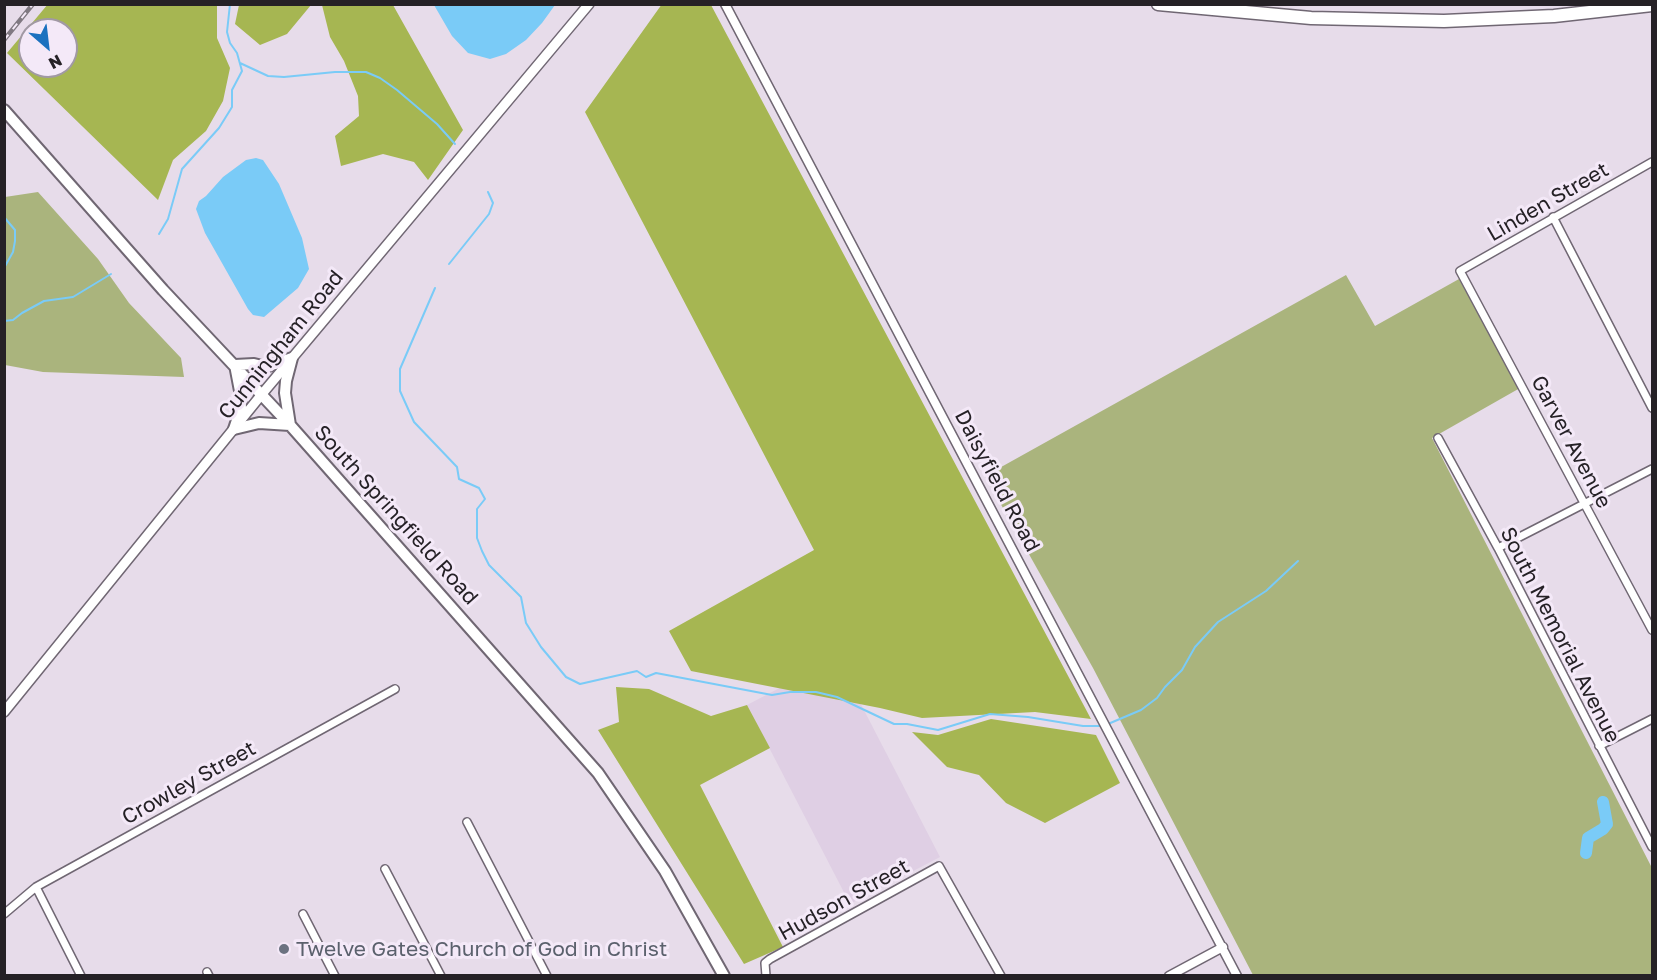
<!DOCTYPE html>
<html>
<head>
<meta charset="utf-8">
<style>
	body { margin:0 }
	#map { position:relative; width:1657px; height:980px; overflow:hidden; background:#e7dcea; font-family:"Golos Text",sans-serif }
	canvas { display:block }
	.frame { position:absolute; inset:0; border:6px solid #252126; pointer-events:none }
	.north { position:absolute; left:18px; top:18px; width:60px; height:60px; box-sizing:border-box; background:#f4e9f8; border:2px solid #a199a4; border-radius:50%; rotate:152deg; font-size:16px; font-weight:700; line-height:24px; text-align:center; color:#252126 }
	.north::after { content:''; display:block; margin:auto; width:21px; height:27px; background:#1b71bf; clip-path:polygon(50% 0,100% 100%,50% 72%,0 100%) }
</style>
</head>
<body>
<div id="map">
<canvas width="1657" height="980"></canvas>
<div class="frame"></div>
<div class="north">N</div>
</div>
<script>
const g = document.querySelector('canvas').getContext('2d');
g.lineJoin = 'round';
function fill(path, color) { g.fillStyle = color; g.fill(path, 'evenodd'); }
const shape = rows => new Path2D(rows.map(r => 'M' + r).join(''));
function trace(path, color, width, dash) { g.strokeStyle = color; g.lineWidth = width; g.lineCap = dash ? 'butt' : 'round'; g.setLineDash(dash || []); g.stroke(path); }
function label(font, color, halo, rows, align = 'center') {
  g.font = font + ' "Golos Text",sans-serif'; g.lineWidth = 6; g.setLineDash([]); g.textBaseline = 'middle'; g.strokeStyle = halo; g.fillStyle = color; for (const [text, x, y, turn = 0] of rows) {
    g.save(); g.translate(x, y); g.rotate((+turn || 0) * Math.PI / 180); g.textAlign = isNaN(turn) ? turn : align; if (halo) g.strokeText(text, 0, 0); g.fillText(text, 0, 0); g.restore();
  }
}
const built = shape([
	[837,658,940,857,850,904,747,705]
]);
const green = shape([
	[38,192,98,259,129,303,181,358,184,377,43,372,5,365,5,197],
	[1346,275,1375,326,1459,279,1520,388,1432,438,1652,868,1652,975,1253,975,1093,668,985,476]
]);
const forest = shape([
	[48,4,217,5,217,38,230,68,223,101,206,131,173,160,158,200,7,53],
	[30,30,66,30,66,66,30,66],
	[662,4,711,5,1091,719,1035,712,922,718,880,708,691,671,669,631,814,550,585,112],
	[239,5,239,4,311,5,287,34,260,45,235,24],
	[322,5,393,5,463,130,428,180,414,162,383,154,341,166,335,136,359,116,358,96,344,61,330,37],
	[616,687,649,689,711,716,747,705,770,748,700,785,783,947,744,964,598,730,619,722],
	[991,719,1096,735,1120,783,1045,823,1006,803,979,775,947,767,912,732,938,735]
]);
const water = shape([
	[434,5,555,5,542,23,526,40,506,54,490,59,468,53,452,36],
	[256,158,263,160,279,184,302,238,309,269,298,288,264,317,253,315,248,309,205,233,196,209,199,201,206,196,223,177,246,160]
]);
const stream = shape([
	[240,63,268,76,284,77,335,72,366,72,380,78,397,90,437,124,455,144],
	[4,217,15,230,15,241,13,252,4,268],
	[159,234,168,219,182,169,219,128,232,107,232,90,242,71,237,53,230,43,227,32,230,4],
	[449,264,489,214,493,203,488,192],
	[435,288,400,369,400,391,414,422,457,467,459,479,479,488,485,499,477,509,477,538,482,551,489,565,521,597,526,623,541,647,566,677,580,684,637,671,646,677,656,673,772,695,790,692,816,692,837,697,894,724,907,724,938,730,990,714,1028,717,1083,726,1102,726],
	[4,321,13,320,22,313,44,301,73,297,111,274],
	[1108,724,1141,710,1157,698,1165,687,1182,670,1195,647,1218,622,1266,591,1298,561]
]);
const river = shape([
	[1586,853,1588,838,1603,829,1607,824,1603,802]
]);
const minor = shape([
	[1652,162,1460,271,1652,630],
	[1553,217,1652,408],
	[1438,438,1498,548,1652,847],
	[1498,548,1652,469],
	[1599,746,1652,719],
	[467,822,547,976],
	[385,869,441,976],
	[36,887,81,976],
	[4,914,36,887,395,689],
	[303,914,335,976],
	[207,972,209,976],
	[766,976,765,963,770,959,939,866,1001,976]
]);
const tertiary = shape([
	[725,4,1237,976],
	[1169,976,1223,947]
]);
const secondary = shape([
	[4,712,262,394,589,4]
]);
const primary = shape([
	[4,110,163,290,290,425,598,773,665,871,724,976],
	[290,425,285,393,286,381,292,358],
	[234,429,241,408,240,391,235,365,254,364,266,367,292,358],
	[234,429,259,423,290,425]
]);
const motorway = shape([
	[1158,4,1311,18,1444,21,1554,16,1652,5]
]);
const rail = shape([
	[4,40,33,4]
]);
const markers = [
	[284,949,6,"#6b7280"]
];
const streetNames = [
	["Linden Street",1548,202,-30],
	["Cunningham Road",281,345,-51],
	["Garver Avenue",1571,442,62],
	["Daisyfield Road",997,481,62],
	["South Springfield Road",396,515,48],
	["South Memorial Avenue",1560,635,63],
	["Crowley Street",189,783,-29],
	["Hudson Street",844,900,-29]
];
const worshipNames = [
	["Twelve Gates Church of God in Christ",296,949]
];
fill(built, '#dfcfe4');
fill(green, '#aab47d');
fill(forest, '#a6b652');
fill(water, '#7acbf7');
trace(stream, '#7acbf7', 2);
trace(river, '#7acbf7', 12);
trace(minor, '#706773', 10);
trace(tertiary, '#706773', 11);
trace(secondary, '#706773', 12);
trace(primary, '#706773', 14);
trace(motorway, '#706773', 15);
trace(minor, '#fff', 7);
trace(tertiary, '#fff', 8);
trace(secondary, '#fff', 9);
trace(primary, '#fff', 10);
trace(motorway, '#fff', 12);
trace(rail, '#807982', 4.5);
trace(rail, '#f4e9f8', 2, [7]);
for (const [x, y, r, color] of markers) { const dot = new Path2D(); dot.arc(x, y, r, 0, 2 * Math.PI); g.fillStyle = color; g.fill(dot); trace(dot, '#f4e9f8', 2); }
label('21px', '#252126', '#f4e9f8', streetNames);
label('21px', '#5b616d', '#f4e9f8', worshipNames, 'left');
</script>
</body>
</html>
